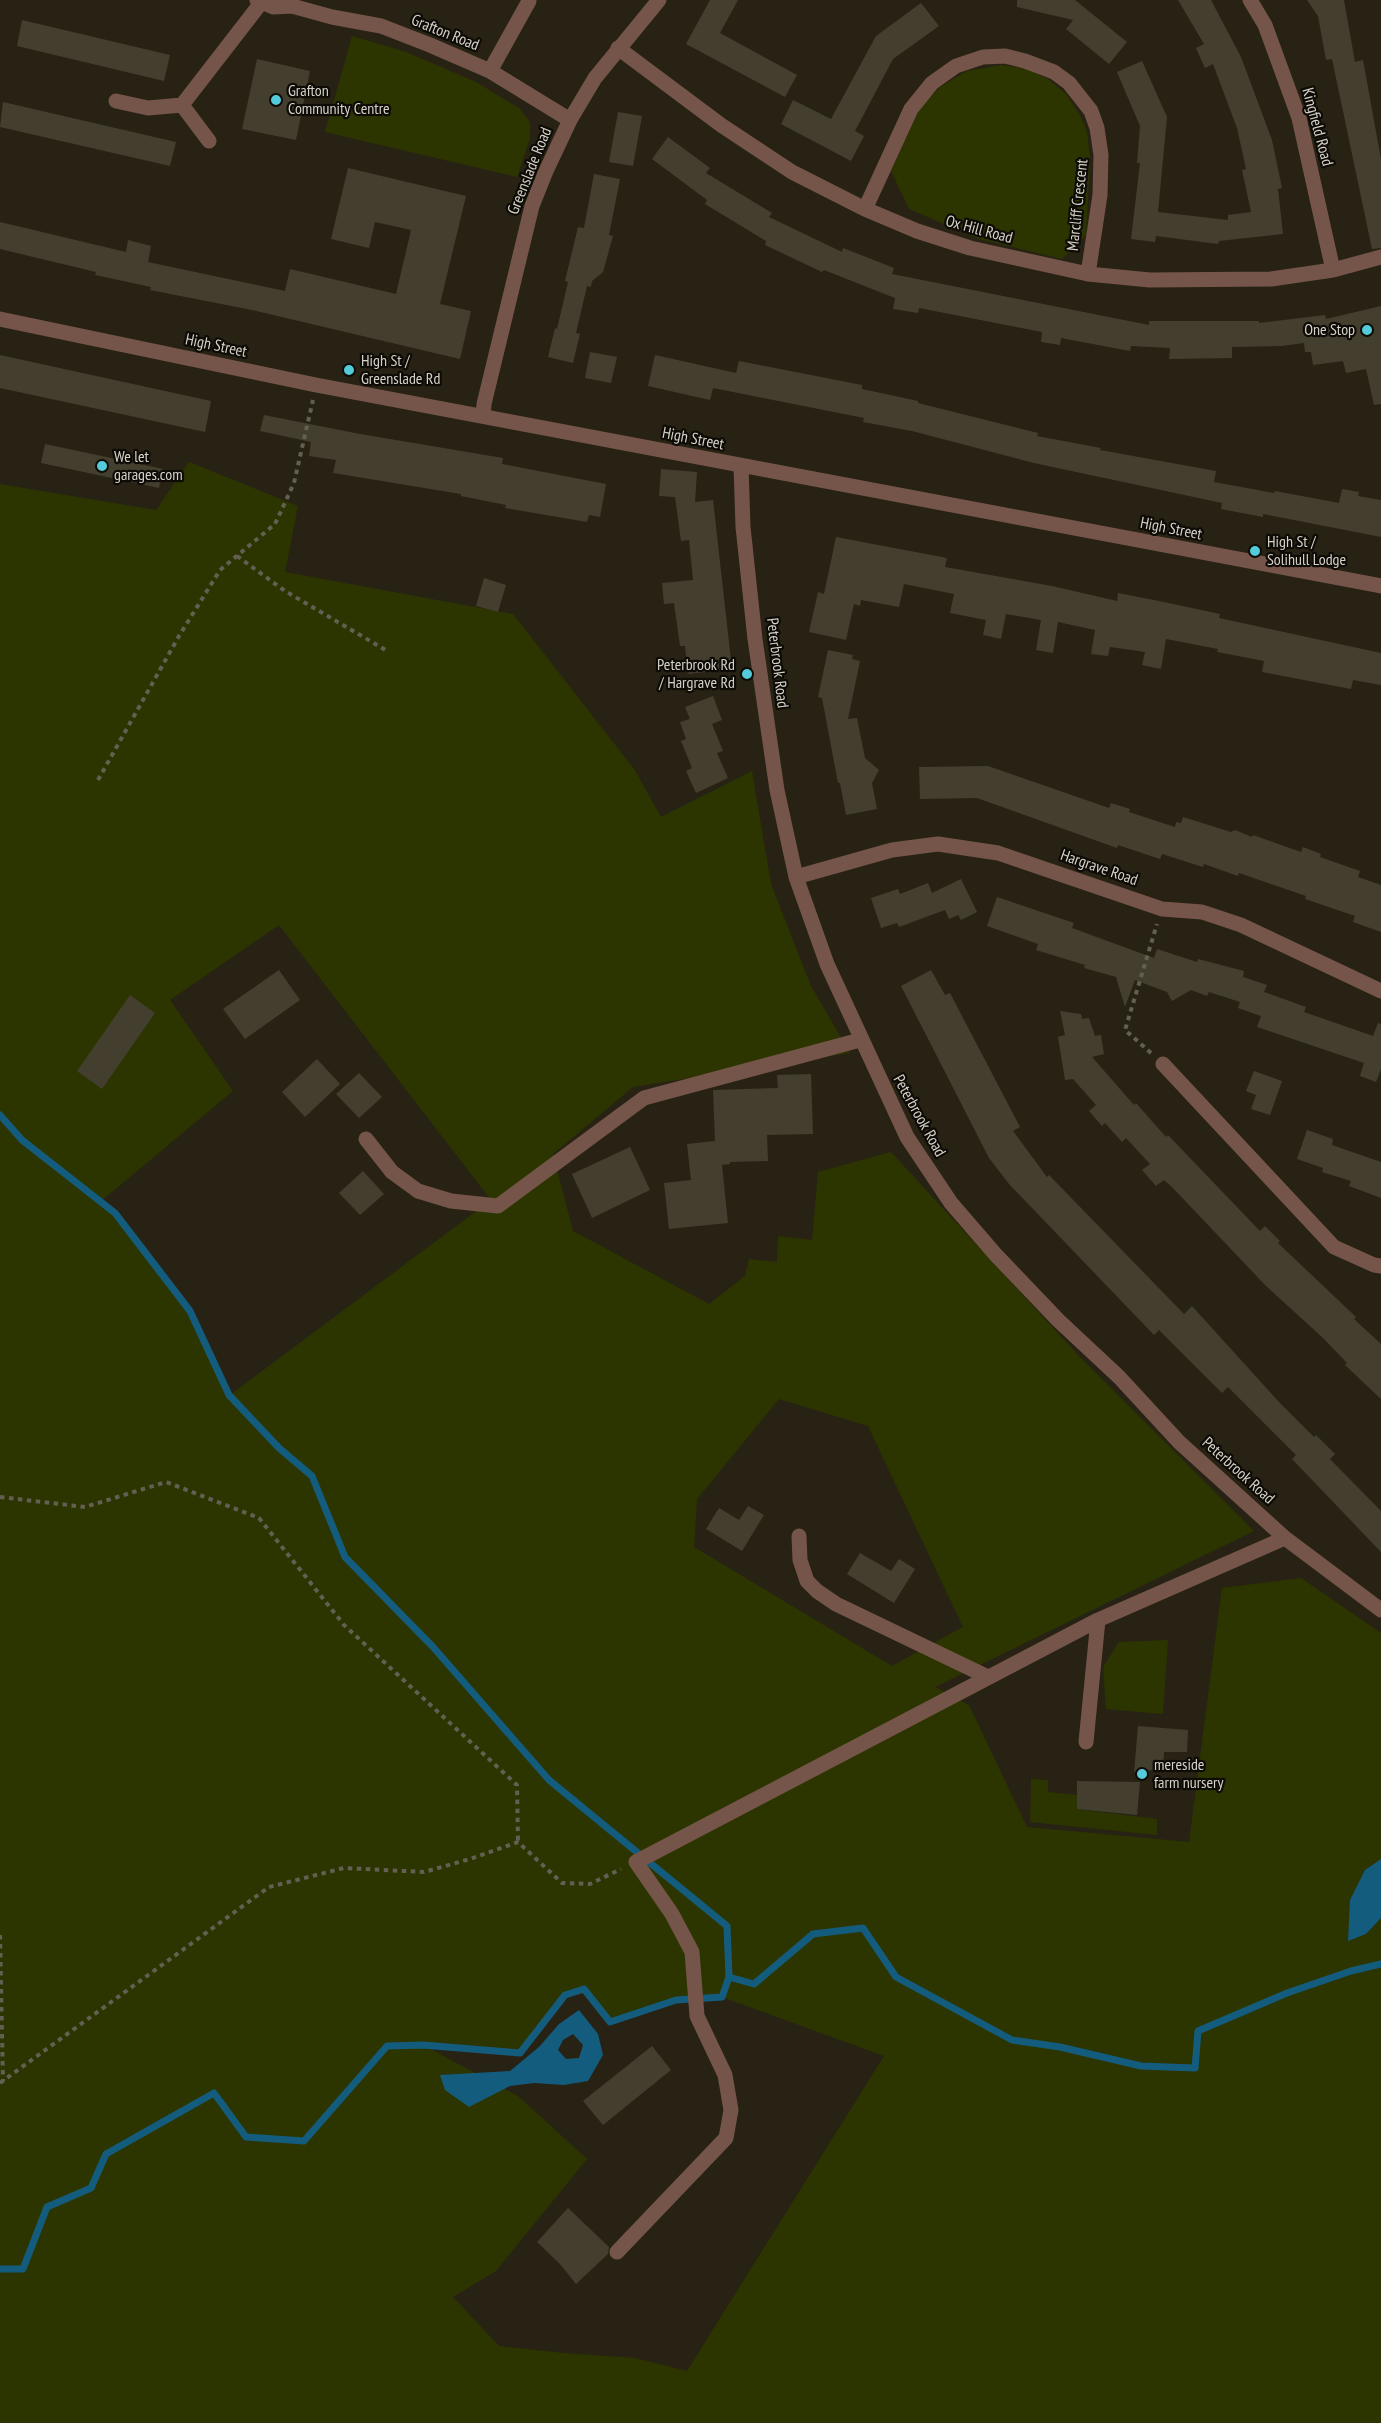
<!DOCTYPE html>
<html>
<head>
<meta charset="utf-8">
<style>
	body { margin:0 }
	canvas { display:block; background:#272213 }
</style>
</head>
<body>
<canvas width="1381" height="2423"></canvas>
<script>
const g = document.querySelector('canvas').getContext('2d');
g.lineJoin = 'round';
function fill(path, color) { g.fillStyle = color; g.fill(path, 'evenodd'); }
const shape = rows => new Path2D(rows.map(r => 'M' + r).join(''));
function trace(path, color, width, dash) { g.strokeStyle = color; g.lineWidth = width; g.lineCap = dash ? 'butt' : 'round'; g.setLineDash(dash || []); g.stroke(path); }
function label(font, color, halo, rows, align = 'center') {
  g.font = font + ' "PT Sans Narrow",sans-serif'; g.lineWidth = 4.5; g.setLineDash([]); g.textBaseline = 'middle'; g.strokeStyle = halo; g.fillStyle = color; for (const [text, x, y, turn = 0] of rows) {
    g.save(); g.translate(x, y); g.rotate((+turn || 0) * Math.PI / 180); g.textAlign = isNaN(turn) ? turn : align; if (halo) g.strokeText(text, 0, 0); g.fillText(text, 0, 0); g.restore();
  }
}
const green = shape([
	[352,36,406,52,476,82,519,108,530,122,530,138,517,177,325,132],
	[1002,65,1027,69,1048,79,1066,94,1080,115,1087,132,1090,158,1086,235,1062,259,979,239,909,209,891,171,920,108,940,87,967,71],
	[189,462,298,506,285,572,513,614,634,769,661,817,752,771,771,884,811,986,850,1053,633,1087,553,1154,573,1231,709,1304,745,1276,749,1259,777,1262,778,1236,812,1240,818,1172,891,1152,1079,1356,1254,1531,935,1687,969,1705,1027,1827,1189,1842,1222,1588,1301,1578,1381,1633,1381,1859,1365,1870,1348,1940,1366,1934,1381,1918,1381,2423,0,2423,0,484,156,510],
	[279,925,491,1200,230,1395,190,1311,115,1213,100,1202,233,1091,170,1000],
	[779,1399,868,1426,963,1627,892,1666,694,1547,697,1499],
	[584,1989,610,2022,676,2000,722,1997,884,2056,687,2371,635,2358,563,2353,499,2346,453,2297,496,2271,587,2159,518,2096,425,2046,520,2053,565,1995],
	[1168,1640,1163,1714,1106,1709,1103,1667,1119,1642],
	[1031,1779,1048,1780,1048,1792,1077,1795,1077,1809,1157,1819,1157,1835,1030,1822]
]);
const water = shape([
	[1381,1859,1381,1918,1366,1934,1348,1941,1350,1900,1365,1870],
	[579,2010,598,2034,603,2055,588,2081,564,2085,534,2083,510,2086,469,2107,445,2090,440,2075,510,2071,539,2047,559,2024],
	[573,2034,583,2045,579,2058,566,2059,558,2050,563,2040]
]);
const stream = shape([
	[0,1115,22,1140,115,1213,190,1311,229,1395,279,1448,312,1476,345,1557,433,1647,549,1780,727,1926,729,1977,722,1997,676,2000,610,2022,584,1989,565,1995,520,2053,423,2045,387,2046,304,2141,246,2137,214,2093,106,2154,91,2188,47,2207,23,2269,0,2269],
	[729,1977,754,1984,813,1934,863,1928,896,1977,1012,2040,1060,2047,1141,2066,1195,2068,1198,2031,1287,1993,1351,1971,1381,1964]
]);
const building = shape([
	[710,0,738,0,720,33,797,75,785,97,686,44],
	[1017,0,1075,0,1127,42,1109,64,1066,29,1073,20,1017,7],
	[1178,0,1211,0,1241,57,1272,140,1282,188,1278,189,1283,234,1219,241,1218,244,1156,236,1155,242,1131,239,1140,163,1137,163,1140,126,1117,72,1142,61,1167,117,1158,212,1228,220,1228,215,1251,212,1242,170,1246,169,1237,128,1213,64,1205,68,1196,48,1204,44],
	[1307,0,1344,0,1355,62,1363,60,1381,159,1381,248,1372,249,1332,59,1326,60,1318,16],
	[921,3,939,26,893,59,855,131,864,136,851,161,781,124,793,100,831,119,876,36],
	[22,20,170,55,164,81,17,46],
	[257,59,310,71,296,140,242,129],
	[3,102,176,142,170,166,0,127],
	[618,112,642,116,633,166,609,162],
	[668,137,710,168,706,173,772,213,769,217,842,252,843,248,894,268,892,274,1149,325,1149,321,1259,321,1259,323,1325,315,1326,319,1381,306,1381,404,1374,405,1366,369,1346,373,1343,361,1313,365,1311,352,1305,352,1304,343,1282,346,1232,347,1232,358,1169,359,1170,348,1131,346,1130,351,1061,338,1060,345,1041,342,1042,332,919,308,918,313,893,309,895,298,824,270,822,272,765,245,766,241,705,204,707,200,652,159],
	[348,168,466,196,440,304,471,311,460,359,252,310,150,290,151,287,95,275,96,272,0,249,0,222,126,252,128,240,151,246,148,262,285,291,290,269,396,294,411,230,375,222,369,248,331,239],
	[594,174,620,179,609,235,613,236,603,272,592,281,591,287,587,286,576,333,580,334,573,363,548,357,555,328,557,329,568,282,565,281,578,227,584,228],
	[590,352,617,357,611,383,585,378],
	[0,355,211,401,205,432,0,388],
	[655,355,736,373,739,361,862,385,862,389,918,401,918,403,1038,433,1037,436,1101,448,1100,450,1216,471,1214,482,1274,493,1275,491,1339,503,1342,489,1359,492,1358,496,1381,500,1381,537,1263,514,1263,517,1221,509,1222,503,1034,463,912,431,863,422,864,418,713,388,710,400,648,386],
	[264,415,360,434,503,458,502,464,606,484,600,517,589,515,587,522,505,508,506,505,461,496,461,494,333,473,336,460,309,456,311,442,260,431],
	[45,444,163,469,159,488,41,463],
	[661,469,697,472,695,502,713,500,732,669,688,674,685,646,680,646,674,603,664,604,662,583,693,580,689,540,681,541,675,497,659,496],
	[836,537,947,558,945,567,1052,586,1117,601,1118,593,1159,601,1220,614,1219,618,1381,653,1381,685,1353,680,1351,689,1262,672,1264,661,1217,652,1218,649,1166,639,1161,669,1142,665,1145,652,1110,647,1108,656,1091,654,1095,630,1058,622,1053,653,1036,650,1041,620,1006,614,1001,639,983,635,986,620,950,613,954,594,904,584,899,607,861,600,860,606,854,604,846,640,809,632,818,592,824,594],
	[484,578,506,585,498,612,476,606],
	[828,650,853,655,852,659,860,661,848,719,857,718,865,758,879,770,872,783,877,809,846,815,840,783,838,783,822,698,818,697],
	[713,696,722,720,712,724,723,751,717,753,728,778,696,793,686,771,692,768,681,741,686,739,680,722,690,719,685,707],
	[988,766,1109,808,1111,803,1130,809,1129,812,1175,827,1176,822,1181,823,1183,817,1231,832,1235,830,1252,837,1253,835,1301,852,1303,847,1321,854,1320,857,1360,871,1358,877,1381,885,1381,932,1353,922,1355,916,1305,899,1306,896,1239,873,1238,876,1204,864,1203,867,1162,854,1160,859,1118,845,1117,848,977,798,920,799,919,767],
	[961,879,977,912,961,920,958,915,949,919,945,910,899,927,897,923,881,928,871,898,898,889,900,894,928,883,932,893],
	[997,897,1074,923,1072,928,1154,958,1157,949,1197,962,1198,959,1244,971,1243,977,1267,985,1264,992,1306,1007,1304,1012,1373,1036,1378,1023,1381,1024,1381,1069,1376,1082,1360,1076,1364,1063,1257,1027,1261,1016,1238,1008,1240,1002,1209,992,1207,996,1191,990,1172,1001,1167,992,1135,980,1125,1007,1116,977,1084,968,1085,965,1036,950,1038,944,987,926],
	[279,970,300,1000,245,1039,223,1009],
	[931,970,945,995,950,993,1020,1127,1013,1131,1047,1177,1049,1175,1184,1314,1192,1306,1279,1402,1314,1437,1316,1435,1335,1454,1330,1459,1381,1511,1381,1552,1292,1459,1296,1455,1228,1387,1222,1393,1159,1330,1154,1335,1009,1184,989,1158,901,986],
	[130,995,155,1013,102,1089,77,1071],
	[1060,1011,1081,1014,1082,1019,1089,1018,1095,1036,1101,1035,1104,1054,1092,1057,1134,1105,1136,1103,1166,1137,1168,1135,1260,1231,1265,1226,1280,1241,1278,1243,1356,1317,1354,1319,1381,1344,1381,1399,1345,1365,1347,1363,1323,1338,1266,1286,1171,1186,1164,1180,1156,1186,1142,1170,1150,1164,1126,1138,1122,1142,1105,1123,1102,1126,1089,1111,1096,1105,1073,1079,1065,1080,1058,1037,1065,1035],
	[317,1059,340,1084,305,1117,282,1092],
	[1254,1071,1282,1081,1270,1115,1251,1109,1256,1095,1246,1091],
	[359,1073,382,1097,359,1118,336,1094],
	[811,1074,813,1134,767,1135,768,1161,730,1162,730,1164,722,1165,728,1223,669,1229,664,1183,691,1180,687,1144,715,1141,713,1090,778,1088,777,1075],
	[1307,1130,1333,1139,1332,1145,1381,1162,1381,1198,1349,1186,1351,1181,1322,1172,1323,1168,1297,1159],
	[630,1147,650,1190,592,1218,572,1174],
	[363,1171,384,1194,360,1215,339,1193],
	[748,1506,764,1515,742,1551,706,1529,719,1508,739,1520],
	[860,1553,891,1571,899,1559,915,1569,894,1603,847,1574],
	[1138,1726,1188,1730,1187,1752,1164,1752,1163,1769,1134,1772],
	[1077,1781,1140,1782,1137,1815,1077,1809],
	[652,2046,671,2070,603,2125,583,2101],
	[568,2208,609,2247,608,2254,576,2284,560,2264,537,2242]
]);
const path = shape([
	[237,556,285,591,389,652],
	[98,780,179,636,220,570,275,524,294,483,313,400],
	[1151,1053,1125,1030,1157,924],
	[0,1497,85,1507,166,1482,259,1518,344,1625,517,1785,518,1842],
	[0,1935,3,2081],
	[0,2083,269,1887,344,1868,424,1872,470,1859,518,1842,562,1883,590,1884,621,1869]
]);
const minor = shape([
	[257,0,273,7,292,6,332,17,381,26,430,45,490,71,570,120],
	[1250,0,1265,25,1299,118,1333,270],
	[618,48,721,125,792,172,865,209,917,231,970,248,1088,274,1150,280,1271,279,1333,270,1381,257],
	[490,71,529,1],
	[116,101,148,108,182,105,261,3],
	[182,105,209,141],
	[865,209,911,109,932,83,956,66,983,57,1005,56,1025,61,1054,72,1069,83,1091,111,1097,128,1101,155,1100,195,1088,274],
	[0,319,316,385,1381,586],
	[483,416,484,404,532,206,546,171,570,120,595,78,659,0],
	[741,466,743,527,755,639,777,790,796,877,827,964,907,1137,951,1203,995,1254,1058,1320,1119,1377,1179,1442,1285,1538,1381,1610],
	[796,877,892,850,938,844,998,853,1162,909,1202,912,1241,925,1381,991],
	[1163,1064,1334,1247,1374,1265,1381,1266],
	[366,1139,392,1172,418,1191,451,1201,498,1206,644,1098,860,1040],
	[799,1536,800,1560,807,1581,817,1591,836,1604,988,1677],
	[1086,1742,1098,1620],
	[617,2252,726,2138,731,2110,725,2075,697,2016,692,1952,672,1914,636,1862,1098,1620,1285,1538]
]);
const markers = [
	[276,100,6,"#53cbda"],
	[1367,330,6,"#53cbda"],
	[349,370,6,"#53cbda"],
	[102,466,6,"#53cbda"],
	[1255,551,6,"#53cbda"],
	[747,674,6,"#53cbda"],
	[1142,1774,6,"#53cbda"]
];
const streetNames = [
	["Grafton Road",445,33,22],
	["Kingfield Road",1317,127,75],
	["Greenslade Road",530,171,-68],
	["Marcliff Crescent",1078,205,-84],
	["Ox Hill Road",979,230,15],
	["High Street",216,346,12],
	["High Street",693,439,11],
	["High Street",1171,529,11],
	["Peterbrook Road",777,663,83],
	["Hargrave Road",1099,868,19],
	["Peterbrook Road",919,1116,61],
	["Peterbrook Road",1238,1471,42]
];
const poiNames = [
	["Grafton",288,91],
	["Community Centre",288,109],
	["One Stop",1355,330,"right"],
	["High St /",361,361],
	["Greenslade Rd",361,379],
	["We let",114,457],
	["garages.com",114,475],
	["High St /",1267,542],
	["Solihull Lodge",1267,560],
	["Peterbrook Rd",735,665,"right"],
	["/ Hargrave Rd",735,683,"right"],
	["mereside",1154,1765],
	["farm nursery",1154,1783]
];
fill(green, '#2c3500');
fill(water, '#145c7d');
trace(stream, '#145c7d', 7);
fill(building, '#433e2e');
trace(path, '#635f52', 4, [4.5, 4.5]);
trace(minor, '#755549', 15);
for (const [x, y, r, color] of markers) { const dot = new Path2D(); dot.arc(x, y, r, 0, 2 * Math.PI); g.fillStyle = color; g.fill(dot); trace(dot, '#0e0b06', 2); }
label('16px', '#d5d2c9', '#0e0b06', streetNames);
label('16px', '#d5d2c9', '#0e0b06', poiNames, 'left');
</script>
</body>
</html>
